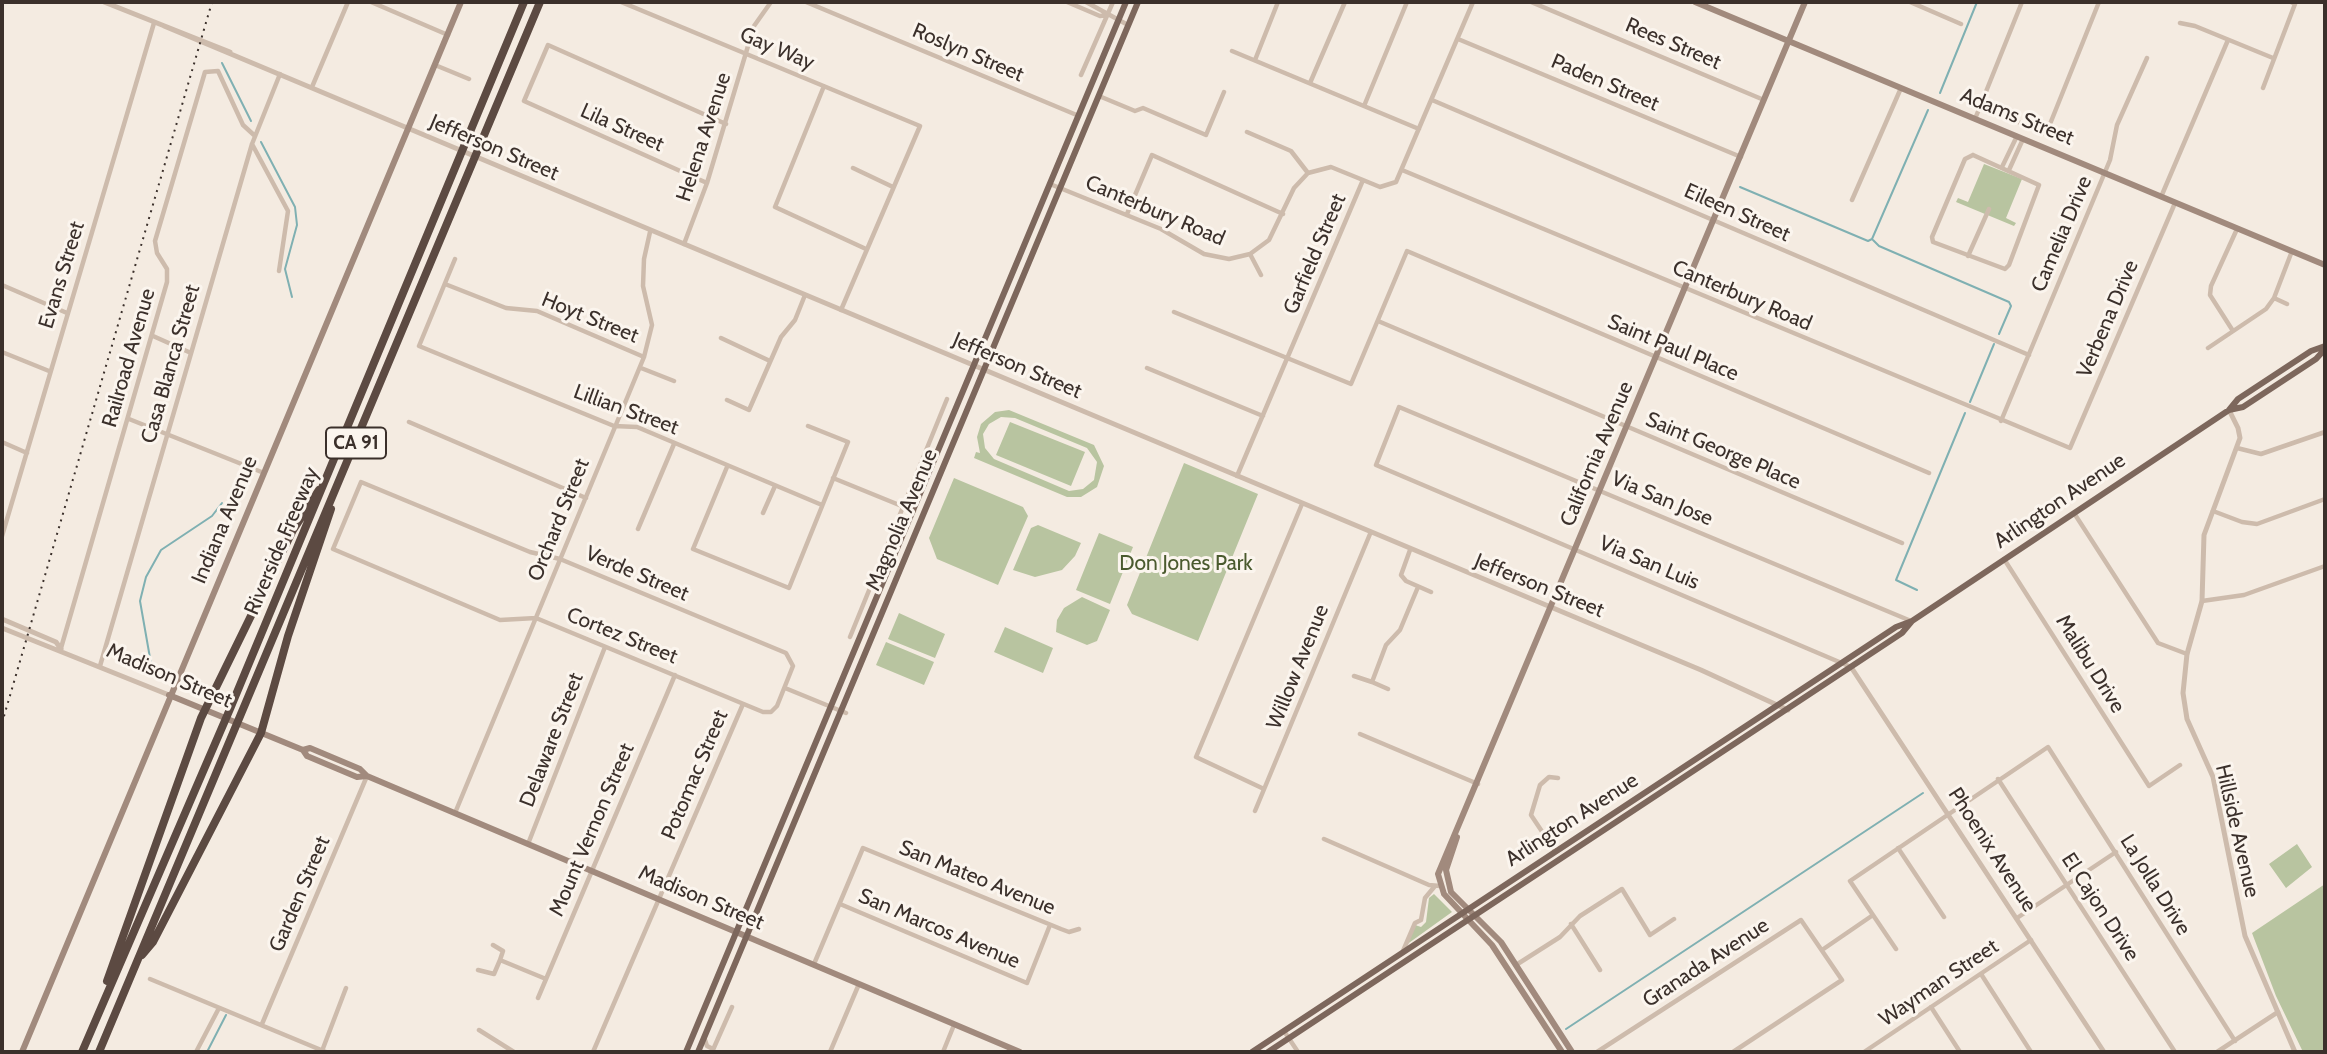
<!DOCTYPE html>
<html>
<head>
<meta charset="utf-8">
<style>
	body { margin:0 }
	#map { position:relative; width:2327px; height:1054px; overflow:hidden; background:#f4ebe1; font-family:Cabin,sans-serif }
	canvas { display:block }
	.frame { position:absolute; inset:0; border:4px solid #3b302b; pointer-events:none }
</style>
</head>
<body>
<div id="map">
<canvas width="2327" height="1054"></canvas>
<div class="frame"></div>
</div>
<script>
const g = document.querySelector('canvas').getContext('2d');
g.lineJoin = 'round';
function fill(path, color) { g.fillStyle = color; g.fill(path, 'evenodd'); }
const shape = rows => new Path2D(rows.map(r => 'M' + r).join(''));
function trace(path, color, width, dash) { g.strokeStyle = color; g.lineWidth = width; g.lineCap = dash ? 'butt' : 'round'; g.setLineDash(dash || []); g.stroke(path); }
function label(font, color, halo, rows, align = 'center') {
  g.font = font + ' Cabin,sans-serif'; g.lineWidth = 6; g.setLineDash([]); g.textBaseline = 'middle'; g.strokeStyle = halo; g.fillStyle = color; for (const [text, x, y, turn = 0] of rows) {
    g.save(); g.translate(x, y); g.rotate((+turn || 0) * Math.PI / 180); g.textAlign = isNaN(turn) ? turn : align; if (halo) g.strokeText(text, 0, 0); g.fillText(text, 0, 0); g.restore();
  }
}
const green = shape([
	[1984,164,2022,179,2006,218,2016,223,2014,226,1956,202,1958,198,1968,202],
	[1009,410,1094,445,1104,466,1097,487,1081,497,1067,497,974,458,976,452,980,453,977,437,981,424,995,412],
	[1001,417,1015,418,1087,448,1097,462,1094,480,1083,489,1069,491,994,459,985,448,983,434,989,424],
	[1010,422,1085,452,1071,486,996,455],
	[1184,463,1258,494,1198,641,1132,614,1127,605],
	[954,478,1023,507,1028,516,998,585,937,559,929,538],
	[1038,525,1081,543,1075,556,1062,570,1035,577,1013,570,1031,528],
	[1099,533,1133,547,1110,604,1076,590],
	[1082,597,1110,610,1097,641,1087,645,1056,632,1057,620,1064,608],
	[899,613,945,634,935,658,888,639],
	[1005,627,1053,648,1043,673,994,652],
	[886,642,934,662,924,685,876,665],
	[2297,844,2312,867,2286,888,2269,864],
	[2325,884,2325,1052,2303,1052,2276,996,2252,933],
	[1434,894,1452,912,1406,945,1415,925,1421,927,1426,922,1429,898]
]);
const stream = shape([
	[222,63,251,121],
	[1940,93,1977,2],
	[261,142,295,207,297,225,285,269,292,297],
	[1740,187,1868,241,1872,239,1928,110],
	[1873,240,1879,246,2009,302,2011,306,1999,334],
	[1970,402,1994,344],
	[1917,590,1896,580,1965,413],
	[153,675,140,601,146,577,161,550,212,516,222,503],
	[1566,1029,1923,793],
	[207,1052,226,1015]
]);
const minor = shape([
	[371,2,448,35],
	[621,2,920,126,841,310],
	[806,2,1079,116],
	[1067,2,1100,16,1107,15],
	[1086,2,1128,25],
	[1531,2,1764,100],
	[1910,2,1961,24],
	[2180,23,2195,26,2273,58],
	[1458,39,1741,157],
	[1232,51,1419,129],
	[1255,60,1278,2],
	[435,65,469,79],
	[1081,75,1113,2],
	[1310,83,1345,2],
	[824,86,775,207,866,249],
	[312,87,348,2],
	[2263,88,2295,4,2291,2],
	[1099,96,1135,111,1143,108,1206,135,1224,92],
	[1432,100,2029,355],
	[1364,106,1407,2],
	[1981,106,2046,134,2099,2],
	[1975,119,2022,2],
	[1247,132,1291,151,1308,173],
	[252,144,288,211,279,271],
	[1973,155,2039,185,2009,265,2005,269,1933,242,1932,237,1965,159,1973,155],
	[2002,167,2017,136],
	[853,168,893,187],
	[1402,170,2070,448,2175,203],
	[2009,170,2023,139],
	[707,183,524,101,548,45,726,124],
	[1050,184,1161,229,1204,254,1229,259,1250,254,1269,240,1294,188,1308,173,1331,167,1363,180],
	[2161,197,2228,40],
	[1852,200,1901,88],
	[1127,214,1152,155,1283,214],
	[684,244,707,183,754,26,771,2],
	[1250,254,1261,275],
	[1968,256,1989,209],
	[455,259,419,346,614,426,637,427,822,505],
	[445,284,506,308,537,311,644,357],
	[2,285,67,313],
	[2274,298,2287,304],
	[1174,312,1351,384,1407,251,1929,473],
	[1378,321,1902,543],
	[2233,331,2210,295,2211,286,2237,229],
	[153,336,191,353],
	[721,338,770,361],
	[2208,348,2266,309,2274,298,2292,251],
	[2,352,49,371],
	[641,368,674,381],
	[1147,368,1263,416],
	[727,400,749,410,781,337,795,320,805,295],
	[129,419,264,473],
	[2001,421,2110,160,2117,125,2147,58],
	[409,422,586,498],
	[2,442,27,453],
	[2237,448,2261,454,2325,432],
	[727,467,693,549,789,588,848,442,808,426],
	[1237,476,1363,180,1380,187,1396,182,1473,2],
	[833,478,914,511],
	[361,482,530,552,560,559,786,653,793,666,777,706,771,712,763,712,536,618,500,620,333,549,361,482],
	[2213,511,2242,522,2257,524,2325,499],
	[763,513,775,486],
	[2074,513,2158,643,2187,654],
	[638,529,674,444],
	[2,536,154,23],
	[1410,550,1401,575,1406,581,1431,592],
	[2004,559,2149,786,2180,765],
	[2202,601,2244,595,2325,566],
	[850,637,947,399],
	[61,648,167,282,167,269,157,253,155,241,205,72,218,71,243,125,255,136],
	[100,666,252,144,280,74],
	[1851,667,1376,465,1399,407,1911,621],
	[1354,676,1372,682],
	[785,688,846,713],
	[1388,689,1372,682,1386,645,1400,630,1418,587],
	[1360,734,1478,784],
	[1998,779,2175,1052],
	[1264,789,1196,757,1302,504],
	[1255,811,1370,534],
	[455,813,644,357,652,325,643,286,644,259,650,232],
	[1324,839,1429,885,1440,886],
	[528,844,605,647],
	[1898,848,1944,917],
	[1555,851,1531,815,1540,785,1549,777,1558,778],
	[840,904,1027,983,1050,925],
	[2017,918,2116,852],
	[1571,924,1600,970],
	[493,945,503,951,500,960,546,979],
	[1896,949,1850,881,2048,747,2235,1041],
	[1822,950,1873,915],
	[1403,951,1415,923,1421,920,1425,898,1435,886],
	[814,964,863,848,1061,929,1069,932,1079,929],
	[1516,965,1560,937,1580,916,1622,889,1650,935,1674,919],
	[478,970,494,974,500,960],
	[1981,974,2031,1052],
	[150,979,326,1052],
	[538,998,675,675],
	[1931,1007,1960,1052],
	[262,1024,367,776],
	[479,1030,514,1052],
	[1284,1031,1298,1052],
	[704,1037,707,1046,713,1049],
	[322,1051,346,988],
	[196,1052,219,1008],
	[593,1052,743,704],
	[712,1052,732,1007],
	[830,1052,859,984],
	[943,1052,954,1025],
	[1597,1052,1801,920,1842,980,1733,1052],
	[1864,1052,2031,940],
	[2217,1052,2278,1012]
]);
const tertiary = shape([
	[104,2,230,52],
	[164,26,1701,670,1788,710],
	[2229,410,2238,428,2240,438,2204,535,2202,601,2187,654,2183,693,2187,719,2213,777,2245,936,2295,1052],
	[2,619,56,642,61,649],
	[2,628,169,695],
	[1851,667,2104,1052]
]);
const secondary = shape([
	[1695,2,2325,265],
	[169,695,303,750,307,756,357,777,367,776],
	[303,750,310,748,360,769,367,776,1020,1052],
	[1457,837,1446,870,1451,892,1501,942,1572,1052],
	[22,1052,461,2],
	[1562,1052,1492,945,1444,894,1438,874,1805,2]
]);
const primary = shape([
	[2229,410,2243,407,2316,359,2325,349],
	[686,1052,1126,2],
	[698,1052,1138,2],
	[1252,1052,1896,627,1912,621],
	[1268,1052,1902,633,1912,621,2229,410,2238,399,2311,351,2325,346]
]);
const motorway = shape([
	[142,955,153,942,261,733,288,636,331,509],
	[107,981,201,718,293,530,319,490],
	[82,1052,230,709,524,2],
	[99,1052,540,2]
]);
const rail = shape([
	[2,723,212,2]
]);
const shields = [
	[356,443,60]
];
const shieldNames = [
	["CA 91",356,443]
];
const streetNames = [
	["Rees Street",1673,44,23],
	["Gay Way",777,49,23],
	["Roslyn Street",968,53,23],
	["Paden Street",1605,83,23],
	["Adams Street",2017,117,22],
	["Lila Street",622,128,24],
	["Helena Avenue",704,137,-72],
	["Jefferson Street",494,148,23],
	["Canterbury Road",1155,211,23],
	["Eileen Street",1737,213,24],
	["Camelia Drive",2062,234,-67],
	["Garfield Street",1315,254,-67],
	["Evans Street",62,275,-73],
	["Canterbury Road",1742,296,23],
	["Hoyt Street",590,318,22],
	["Verbena Drive",2108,319,-67],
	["Saint Paul Place",1673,348,23],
	["Railroad Avenue",129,358,-74],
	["Casa Blanca Street",171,364,-74],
	["Jefferson Street",1017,366,23],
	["Lillian Street",626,410,20],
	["Saint George Place",1723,451,23],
	["California Avenue",1597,454,-67],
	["Via San Jose",1662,499,23],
	["Arlington Avenue",2060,501,-34],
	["Indiana Avenue",225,520,-67],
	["Orchard Street",559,520,-68],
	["Magnolia Avenue",902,520,-67],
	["Riverside Freeway",282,541,-67],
	["Via San Luis",1649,563,23],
	["Verde Street",637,574,23],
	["Jefferson Street",1539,586,22],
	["Cortez Street",622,636,22],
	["Malibu Drive",2090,664,58],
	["Willow Avenue",1298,667,-68],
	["Madison Street",169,676,23],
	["Delaware Street",552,740,-69],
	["Potomac Street",695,775,-67],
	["Arlington Avenue",1572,820,-33],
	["Mount Vernon Street",592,830,-67],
	["Hillside Avenue",2237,831,77],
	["Phoenix Avenue",1992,850,57],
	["San Mateo Avenue",977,878,22],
	["La Jolla Drive",2155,885,58],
	["Garden Street",300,894,-67],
	["Madison Street",701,898,23],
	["El Cajon Drive",2100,907,57],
	["San Marcos Avenue",939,929,23],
	["Granada Avenue",1706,963,-33],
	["Wayman Street",1939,983,-34]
];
const parkNames = [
	["Don Jones Park",1186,564]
];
fill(green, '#b8c4a0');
trace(stream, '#7fb0b2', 2);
trace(minor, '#cdbbac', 4.5);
trace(tertiary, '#cdbbac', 5);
trace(secondary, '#a18a7d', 6);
trace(primary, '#7d675c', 6);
trace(motorway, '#5c4a42', 8);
trace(rail, '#3b302b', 2, [2, 5]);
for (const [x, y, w] of shields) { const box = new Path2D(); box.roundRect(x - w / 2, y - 15.5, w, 31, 5); g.fillStyle = '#fbf5ee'; g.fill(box); trace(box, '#3b302b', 2); }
label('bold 19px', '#3b302b', null, shieldNames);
label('21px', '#3b302b', '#fbf5ee', streetNames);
label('21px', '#4a5a2e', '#fbf5ee', parkNames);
</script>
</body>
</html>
